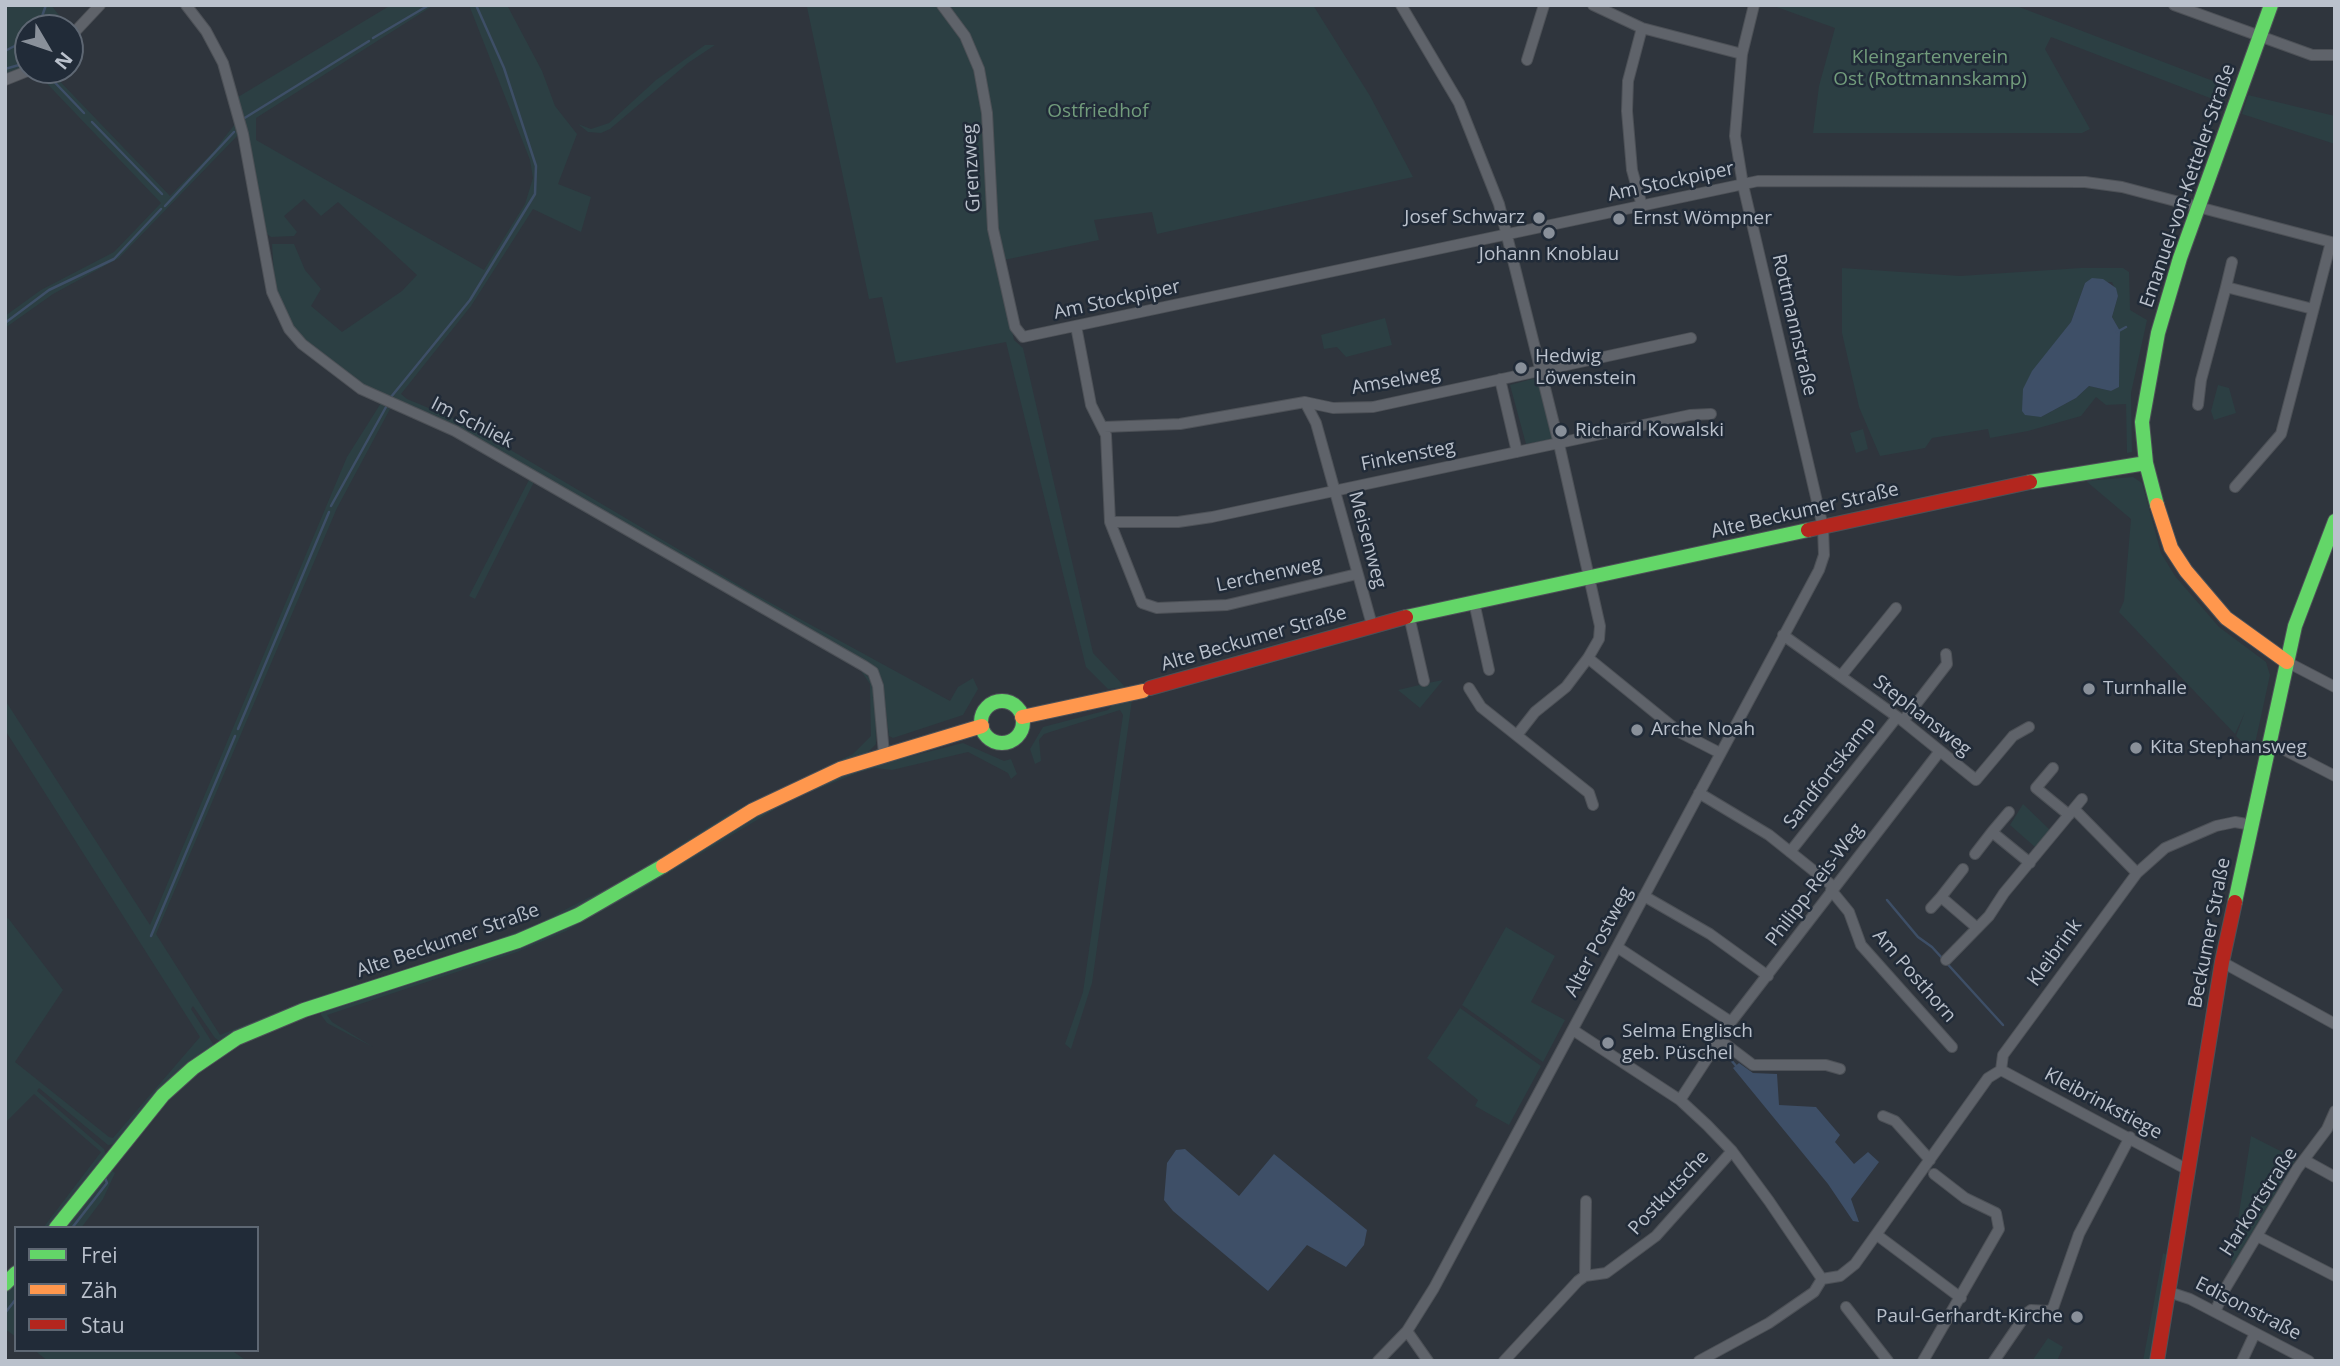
<!DOCTYPE html>
<html>
<head>
<meta charset="utf-8">
<style>
	body { margin:0 }
	#map { position:relative; width:2340px; height:1366px; overflow:hidden; background:#2f353d; font-family:"Open Sans",sans-serif }
	canvas { display:block }
	.frame { position:absolute; inset:0; border:7px solid #bac1cc; pointer-events:none }
	.legend { position:absolute; left:14px; top:1226px; width:245px; height:126px; box-sizing:border-box; background:#212b38; border:2px solid #5e6773; margin:0; padding:9px 12px; list-style:none; font-size:21px; color:#bac1cc }
	.legend li { display:flex; align-items:center; gap:14px; height:35px }
	.legend b { width:35px; border:2px solid #5e6773 }
	.north { position:absolute; left:14px; top:14px; width:70px; height:70px; box-sizing:border-box; background:#212b38; border:2px solid #5e6773; border-radius:50%; rotate:129deg; font-size:19px; font-weight:700; line-height:28px; text-align:center; color:#bac1cc }
	.north::after { content:''; display:block; margin:auto; width:24px; height:32px; background:#89909a; clip-path:polygon(50% 0,100% 100%,50% 72%,0 100%) }
</style>
</head>
<body>
<div id="map">
<canvas width="2340" height="1366"></canvas>
<div class="frame"></div>
<ul class="legend">
<li><b style="height:9px;background:#63d668"></b>Frei</li>
<li><b style="height:9px;background:#ff974d"></b>Zäh</li>
<li><b style="height:9px;background:#b3261e"></b>Stau</li>
</ul>
<div class="north">N</div>
</div>
<script>
const g = document.querySelector('canvas').getContext('2d');
g.lineJoin = 'round';
function fill(path, color) { g.fillStyle = color; g.fill(path, 'evenodd'); }
const shape = rows => new Path2D(rows.map(r => 'M' + r).join(''));
function trace(path, color, width, dash) { g.strokeStyle = color; g.lineWidth = width; g.lineCap = dash ? 'butt' : 'round'; g.setLineDash(dash || []); g.stroke(path); }
function label(font, color, halo, rows, align = 'center') {
  g.font = font + ' "Open Sans",sans-serif'; g.lineWidth = 5; g.setLineDash([]); g.textBaseline = 'middle'; g.strokeStyle = halo; g.fillStyle = color; for (const [text, x, y, turn = 0] of rows) {
    g.save(); g.translate(x, y); g.rotate((+turn || 0) * Math.PI / 180); g.textAlign = isNaN(turn) ? turn : align; if (halo) g.strokeText(text, 0, 0); g.fillText(text, 0, 0); g.restore();
  }
}
const green = shape([
	[5,5,51,5,69,28,28,28,28,67,5,76],
	[391,5,434,5,256,118,256,140,484,270,525,204,533,178,530,160,469,5,507,5,542,71,555,106,577,134,558,184,591,197,581,232,533,209,471,306,401,394,407,399,465,423,747,590,950,701,958,687,973,678,978,689,963,715,893,738,889,736,882,679,876,669,384,397,327,362,292,327,275,290,272,244,294,244,305,270,321,289,311,306,342,332,402,291,417,275,338,202,321,216,304,199,284,216,297,232,294,236,271,237,267,234,238,97],
	[811,5,937,5,956,28,977,70,982,105,989,217,1014,340,1023,348,1093,653,1125,687,1108,689,1086,667,1006,342,896,363,882,297,869,299,807,7],
	[946,5,1313,5,1370,96,1413,177,1157,234,1152,212,1094,220,1099,240,1004,260,996,229,991,110],
	[1771,5,2014,5,2229,87,2223,103,2051,37,2045,49,2090,129,2082,133,1813,133,1819,86,1835,28],
	[705,45,715,45,688,63,610,129,601,133,588,132,578,124,591,129,609,123,656,80],
	[49,70,170,196,214,151,235,124,238,135,119,258,53,294,5,328,5,316,41,290,114,252,161,203,35,71],
	[2248,95,2335,116,2335,144,2242,114],
	[1842,268,1960,276,2081,268,2123,268,2129,272,2130,310,2147,320,2131,393,2132,452,2127,453,2126,404,2106,405,2096,397,2081,416,2028,431,1990,438,1988,429,1932,438,1925,448,1880,456,1859,407,1842,333],
	[2112,282,2118,296,2112,317,2120,331,2119,387,2111,391,2089,386,2076,398,2041,417,2053,346,2071,322,2085,283],
	[1385,318,1392,345,1346,357,1337,347,1324,349,1321,335],
	[1539,377,1553,439,1526,444,1510,385],
	[2218,385,2229,388,2236,413,2214,420,2211,411],
	[381,403,390,409,337,508,156,934,220,1035,310,999,479,946,539,923,629,877,732,812,853,754,871,736,870,684,859,668,871,679,875,690,876,744,867,753,823,772,639,877,525,935,221,1042,215,1038,193,1006,191,1009,215,1047,116,1144,108,1145,39,1088,37,1091,104,1149,107,1157,51,1228,43,1228,101,1152,34,1094,5,1123,5,920,8,918,63,990,15,1062,109,1137,113,1138,200,1037,5,730,5,700,150,925,347,457],
	[1863,429,1868,449,1856,453,1850,433],
	[2133,477,2142,483,2161,553,2175,576,2219,627,2266,662,2270,675,2253,753,2236,736,2245,712,2235,734,2119,612,2124,601,2131,519,2086,481],
	[530,478,535,480,475,599,469,596],
	[1443,680,1420,708,1398,690,1428,683],
	[1132,700,1092,983,1071,1049,1065,1044,1083,992,1123,715,1120,710,1044,734,1039,740,1041,761,1035,764,1030,749,1043,727,1108,710,1113,704],
	[963,743,1004,761,1011,759,1017,774,1011,779,1008,773,968,752,892,770,875,768,860,772,792,799,640,890,566,931,517,952,327,1015,332,1022,373,1047,327,1023,321,1015,321,1010,510,948,833,776],
	[2023,804,2050,830,2035,847,2010,825],
	[1506,927,1555,956,1531,1002,1565,1020,1543,1062,1462,1005],
	[1460,1008,1541,1066,1509,1125,1475,1106,1478,1100,1427,1058],
	[2251,1136,2296,1159,2232,1266,2231,1265],
	[108,1167,115,1173,103,1199,81,1228,61,1228],
	[2163,1253,2167,1255,2150,1361,2143,1361],
	[16,1281,16,1337,5,1329,5,1289],
	[2048,1338,2063,1347,2057,1361,2032,1361],
	[34,1350,231,1350,247,1361,48,1361]
]);
const water = shape([
	[2092,278,2103,279,2116,288,2118,296,2112,317,2120,331,2119,387,2111,391,2089,386,2076,398,2041,417,2025,415,2022,411,2023,389,2032,371,2071,322,2085,283],
	[1739,1063,1753,1073,1777,1074,1779,1105,1816,1107,1840,1135,1835,1142,1854,1164,1868,1152,1879,1162,1851,1199,1859,1222,1853,1221,1828,1184,1733,1068],
	[1185,1149,1239,1196,1274,1154,1367,1230,1364,1245,1346,1267,1307,1245,1268,1291,1173,1211,1164,1200,1167,1163,1176,1150]
]);
const stream = shape([
	[38,28,46,5],
	[373,38,429,5],
	[5,51,28,39],
	[5,69,26,63],
	[43,70,84,113],
	[243,119,369,41],
	[92,122,162,194],
	[165,206,234,132],
	[5,323,49,290,114,259,161,209],
	[2117,332,2126,327],
	[391,397,470,300,535,194,536,166,504,68,476,5],
	[331,506,386,407],
	[238,729,329,512],
	[1887,900,1918,937,1932,947,2003,1025],
	[151,936,235,736],
	[1731,1060,1737,1067],
	[72,1228,107,1183,105,1178],
	[5,1313,16,1299]
]);
const street = shape([
	[186,5,206,31,223,63,243,134,272,292,289,329,302,344,361,389,455,431,864,666,873,672,878,686,884,754],
	[942,5,965,36,979,69,987,113,993,229,1015,327,1023,337,1758,181,2085,182,2122,187,2335,243],
	[1401,5,1459,103,1499,204,1559,444,1600,626,1599,639,1588,658,1566,687,1535,712,1517,735],
	[1593,5,1642,28,1742,54],
	[2174,5,2312,55,2335,55],
	[1642,28,1628,81,1627,111,1632,170,1642,206],
	[70,37,100,5],
	[1527,60,1544,5],
	[5,80,30,70],
	[2232,262,2226,287,2313,309],
	[1076,326,1091,405,1106,435,1110,522,1142,603,1157,608,1227,605,1357,574],
	[1500,379,1517,452],
	[1305,402,1316,423,1372,625],
	[2198,405,2201,380,2226,287],
	[1104,427,1180,424,1305,402,1333,408,1373,407,1691,338],
	[2235,487,2281,434,2331,242],
	[1110,522,1178,522,1212,517,1690,415,1711,414],
	[1474,602,1489,670],
	[1409,616,1424,681],
	[1783,635,1903,721,1976,780,2013,736,2029,727],
	[1588,658,1679,732,1720,753],
	[2287,662,2335,687],
	[1841,676,1896,608],
	[1469,688,1481,707,1589,793,1593,805],
	[1903,721,1947,664,1946,654],
	[2269,742,2335,776],
	[2053,768,2036,788,2069,815],
	[1699,793,1769,835,1834,887],
	[2074,809,2137,873],
	[2009,812,1992,832,2030,863],
	[1790,852,1897,717],
	[1975,854,1992,832],
	[1831,890,1849,912,1861,945,1952,1047],
	[1644,896,1710,934,1768,976],
	[1941,897,1963,869],
	[1931,908,1941,897,1976,927],
	[1617,947,1731,1022],
	[1946,960,1989,916,2004,893,2082,799],
	[2222,962,2335,1024],
	[1573,1030,1680,1100,1707,1125,1732,1151,1769,1201,1822,1279],
	[1720,1040,1753,1065,1826,1065,1840,1069],
	[2001,1070,2003,1055,2137,873,2165,848,2216,826,2235,822,2252,825],
	[2001,1070,2188,1170],
	[1680,1100,1731,1022,1940,751],
	[1883,1116,1895,1121,1930,1160],
	[2306,1161,2335,1177],
	[1877,1235,1961,1298],
	[2257,1236,2335,1276],
	[1585,1276,1586,1201],
	[2169,1292,2190,1299,2309,1361],
	[1846,1307,1888,1361],
	[2215,1312,2225,1289,2297,1169,2327,1129,2335,1111],
	[1407,1331,1428,1361],
	[1378,1361,1407,1331,1434,1288,1819,570,1824,555,1823,527,1743,185,1735,136,1742,54,1754,5],
	[1504,1361,1578,1281,1585,1276,1606,1273,1656,1236,1732,1151],
	[1699,1361,1769,1323,1814,1292,1822,1279,1840,1276,1855,1264,1988,1078,2001,1070],
	[1923,1361,1999,1229,1996,1213,1965,1198,1934,1174],
	[1994,1361,2027,1313,2031,1310,2049,1311,2053,1308,2079,1234,2130,1137],
	[2242,1361,2255,1333]
]);
const fast = shape([
	[2030,482,2146,463],
	[2157,505,2146,463,2142,422,2158,333,2180,258,2271,5],
	[1406,617,1808,530],
	'981 722a21 21 0 1 1 42 0a21 21 0 1 1-42 0Z',
	[2235,902,2295,626,2335,521],
	[56,1228,163,1095,193,1068,237,1038,304,1010,518,941,578,915,663,866],
	[5,1284,16,1273]
]);
const slow = shape([
	[2157,505,2171,548,2186,571,2226,618,2287,662],
	[1022,717,1143,691],
	[663,866,753,810,840,769,982,726]
]);
const jam = shape([
	[1808,530,2030,482],
	[1150,688,1406,617],
	[2157,1361,2222,962,2235,902]
]);
const markers = [
	[1539,218,7,"#89909a"],
	[1619,219,7,"#89909a"],
	[1549,233,7,"#89909a"],
	[1521,368,7,"#89909a"],
	[1561,431,7,"#89909a"],
	[2089,689,7,"#89909a"],
	[1637,730,7,"#89909a"],
	[2136,748,7,"#89909a"],
	[1608,1043,7,"#89909a"],
	[2077,1317,7,"#89909a"]
];
const parkNames = [
	["Kleingartenverein",1930,58],
	["Ost (Rottmannskamp)",1930,80],
	["Ostfriedhof",1098,112]
];
const streetNames = [
	["Grenzweg",972,168,-93],
	["Am Stockpiper",1671,182,-12],
	["Emanuel-von-Ketteler-Straße",2188,186,-71],
	["Am Stockpiper",1117,300,-12],
	["Rottmannstraße",1794,325,77],
	["Amselweg",1396,381,-10],
	["Im Schliek",472,423,27],
	["Finkensteg",1408,456,-11],
	["Alte Beckumer Straße",1805,511,-13],
	["Meisenweg",1367,540,75],
	["Lerchenweg",1269,575,-12],
	["Alte Beckumer Straße",1254,639,-16],
	["Stephansweg",1922,716,38],
	["Sandfortskamp",1830,773,-52],
	["Philipp-Reis-Weg",1815,885,-53],
	["Beckumer Straße",2210,933,-79],
	["Alte Beckumer Straße",448,941,-19],
	["Alter Postweg",1599,942,-62],
	["Kleibrink",2055,953,-54],
	["Am Posthorn",1914,976,49],
	["Kleibrinkstiege",2103,1104,28],
	["Postkutsche",1669,1193,-47],
	["Harkortstraße",2259,1202,-57],
	["Edisonstraße",2248,1309,27]
];
const poiNames = [
	["Josef Schwarz",1525,218,"right"],
	["Ernst Wömpner",1633,219],
	["Johann Knoblau",1549,255,"center"],
	["Hedwig",1535,357],
	["Löwenstein",1535,379],
	["Richard Kowalski",1575,431],
	["Turnhalle",2103,689],
	["Arche Noah",1651,730],
	["Kita Stephansweg",2150,748],
	["Selma Englisch",1622,1032],
	["geb. Püschel",1622,1054],
	["Paul-Gerhardt-Kirche",2063,1317,"right"]
];
fill(green, '#2c3f43');
fill(water, '#3e4f67');
trace(stream, '#3e4f67', 2.5);
trace(street, '#4d5157', 12);
trace(fast, '#4d5157', 16);
trace(slow, '#4d5157', 16);
trace(jam, '#4d5157', 16);
trace(street, '#5f636a', 10);
trace(fast, '#63d668', 14);
trace(slow, '#ff974d', 14);
trace(jam, '#b3261e', 14);
for (const [x, y, r, color] of markers) { const dot = new Path2D(); dot.arc(x, y, r, 0, 2 * Math.PI); g.fillStyle = color; g.fill(dot); trace(dot, '#212b38', 2.5); }
label('19px', '#729c7c', '#212b38', parkNames);
label('19px', '#bac1cc', '#212b38', streetNames);
label('19px', '#bac1cc', '#212b38', poiNames, 'left');
</script>
</body>
</html>
